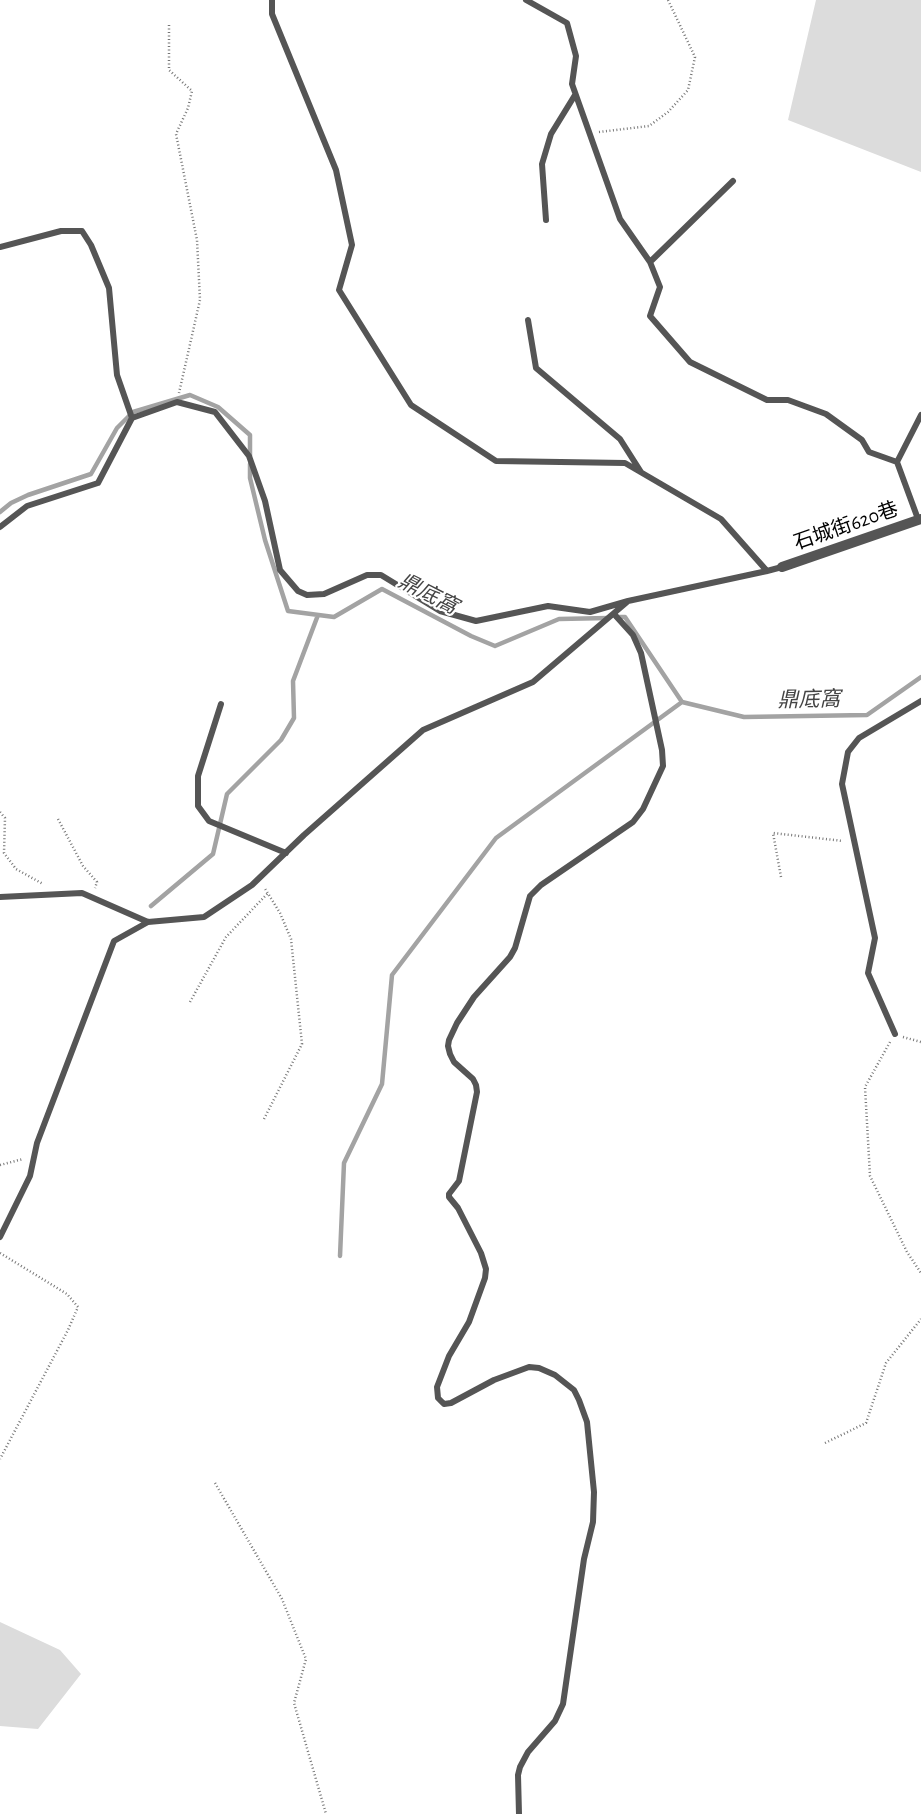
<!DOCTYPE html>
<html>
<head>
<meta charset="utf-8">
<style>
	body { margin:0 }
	canvas { display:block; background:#fff }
</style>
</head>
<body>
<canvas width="921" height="1814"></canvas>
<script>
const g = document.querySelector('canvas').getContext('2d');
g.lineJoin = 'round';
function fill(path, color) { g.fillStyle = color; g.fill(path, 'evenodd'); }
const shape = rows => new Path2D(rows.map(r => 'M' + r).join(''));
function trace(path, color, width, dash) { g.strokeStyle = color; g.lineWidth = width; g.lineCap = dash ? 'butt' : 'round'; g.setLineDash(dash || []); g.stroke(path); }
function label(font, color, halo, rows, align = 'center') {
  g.font = font + ' "Alegreya Sans","Noto Sans TC",sans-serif'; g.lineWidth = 4.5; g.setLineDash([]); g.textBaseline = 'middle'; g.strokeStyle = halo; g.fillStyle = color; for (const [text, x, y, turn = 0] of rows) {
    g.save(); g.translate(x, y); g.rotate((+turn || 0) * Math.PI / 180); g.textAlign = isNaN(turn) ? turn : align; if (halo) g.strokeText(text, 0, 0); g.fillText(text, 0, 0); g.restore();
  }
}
const green = shape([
	[816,0,921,0,921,172,788,120],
	[0,1622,60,1650,81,1674,38,1729,0,1726]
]);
const stream = shape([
	[250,464,250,478,265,540,288,611,334,617,382,589,471,636,495,646,559,619,608,618],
	[0,512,11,503,28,495,91,474,117,428,133,412,190,395,218,407,250,435,250,456],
	[616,617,625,617,682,702,744,717,867,715,921,677],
	[151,906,213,854,227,794,281,740,294,718,293,681,318,615],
	[340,1256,344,1163,382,1084,392,975,496,838,682,702]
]);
const path = shape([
	[169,25,169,70,192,91,188,108,176,134,197,240,200,300,179,393],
	[599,132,649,126,668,112,688,90,695,57,668,0],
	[0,812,5,818,4,853,16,869,43,884],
	[58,819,83,866,97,882,95,888],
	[781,877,773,833,843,841],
	[190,1002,226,937,268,893],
	[903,1037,921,1042],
	[890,1042,865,1087,870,1176,907,1252,921,1273],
	[264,1119,302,1044,291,939,280,913,264,887],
	[0,1165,23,1159],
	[0,1253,67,1294,78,1307,68,1330,0,1459],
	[825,1443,866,1423,886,1363,921,1319],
	[215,1483,282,1599,306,1659,294,1703,326,1814]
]);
const service = shape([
	[272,0,272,14,336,170,352,245,339,290,411,405,496,461,625,463,721,519,767,571],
	[526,0,567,23,576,56,572,84,620,219,650,262,660,287,650,316,690,362,767,400,788,400,826,414,862,440,869,452,897,462],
	[546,220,542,164,551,134,575,95],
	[0,247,61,231,82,231,91,245,109,288,117,375,132,418],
	[650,262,733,181],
	[528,320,536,368,620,439,641,472],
	[918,519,897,462,921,415],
	[0,527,27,506,98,483,132,418,177,402,215,412,249,456,265,501,280,570,298,591,307,595,324,594,367,575,381,575,440,611,476,621,548,606,590,612,628,601,767,571,782,567],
	[221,704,198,776,198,806,209,821,286,853],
	[0,897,82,893,148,922,204,917,252,885,304,835,423,730,533,682,627,602],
	[895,1034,868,973,875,938,842,784,848,752,859,738,921,701],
	[0,1237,30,1176,37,1143,114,941,148,922],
	[519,1814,518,1775,520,1767,528,1752,555,1721,563,1704,584,1559,593,1522,594,1492,587,1422,579,1400,574,1390,555,1375,539,1368,529,1367,494,1380,451,1403,444,1404,438,1398,437,1387,449,1356,469,1322,485,1278,486,1269,481,1253,458,1208,449,1197,449,1194,459,1181,477,1092,476,1085,473,1079,454,1062,450,1054,448,1046,449,1040,457,1023,474,997,510,957,515,948,530,896,541,885,633,822,643,809,663,766,662,750,641,653,633,635,614,614]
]);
const minor = shape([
	[782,567,921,519]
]);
const streetNames = [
	["石城街620巷",846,526,-19]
];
const waterNames = [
	["鼎底窩",428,594,27],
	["鼎底窩",809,700,-1]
];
fill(green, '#dcdcdc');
trace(stream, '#a3a3a3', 4.5);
trace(path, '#777', 2.5, [1, 2.5]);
trace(service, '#555', 6);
trace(minor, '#555', 10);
label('20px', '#000', '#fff', streetNames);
label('italic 21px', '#444', '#fff', waterNames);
</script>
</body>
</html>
